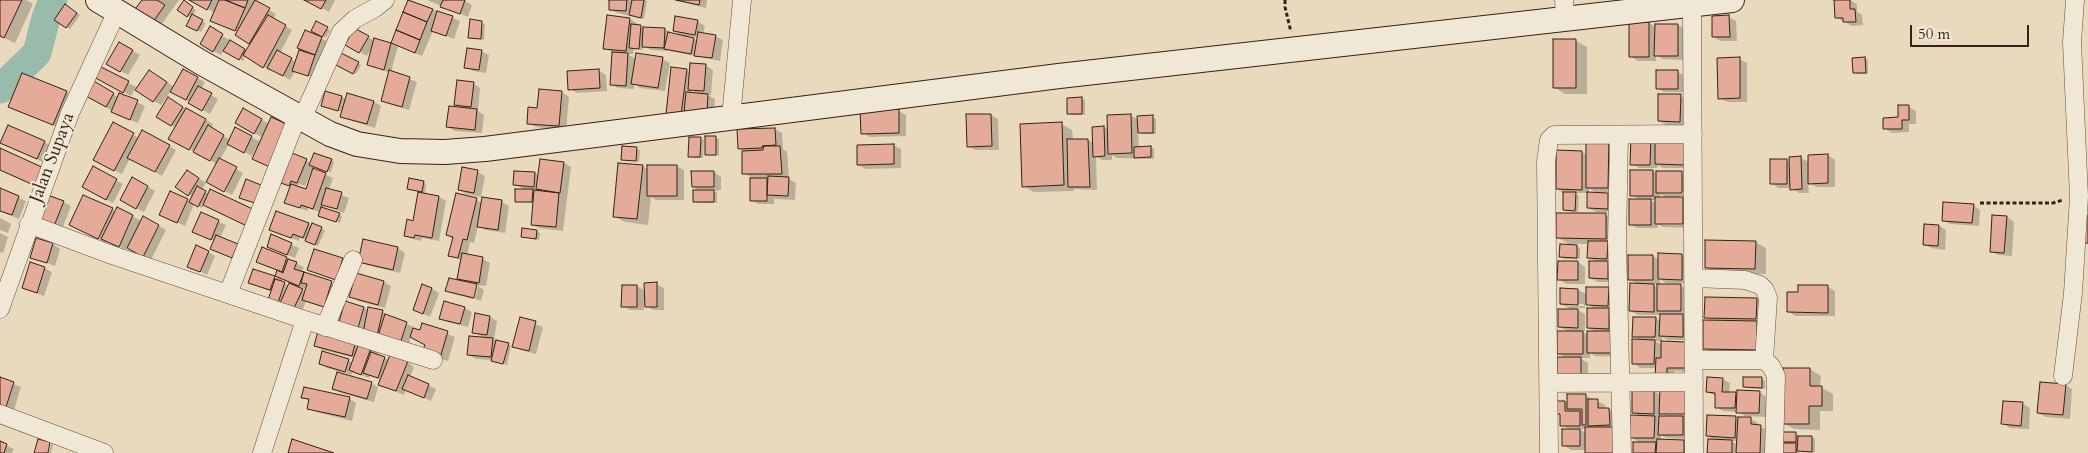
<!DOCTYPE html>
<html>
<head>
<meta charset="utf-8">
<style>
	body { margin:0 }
	#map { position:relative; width:2088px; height:453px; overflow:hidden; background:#e9dabe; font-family:Cardo,serif }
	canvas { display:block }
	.scale { position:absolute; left:1910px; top:25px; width:119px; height:22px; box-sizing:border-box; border:2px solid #352216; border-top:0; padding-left:6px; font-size:15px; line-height:18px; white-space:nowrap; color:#352216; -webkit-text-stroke:4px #f1e7d5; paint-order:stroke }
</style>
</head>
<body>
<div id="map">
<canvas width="2088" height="453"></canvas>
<div class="scale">50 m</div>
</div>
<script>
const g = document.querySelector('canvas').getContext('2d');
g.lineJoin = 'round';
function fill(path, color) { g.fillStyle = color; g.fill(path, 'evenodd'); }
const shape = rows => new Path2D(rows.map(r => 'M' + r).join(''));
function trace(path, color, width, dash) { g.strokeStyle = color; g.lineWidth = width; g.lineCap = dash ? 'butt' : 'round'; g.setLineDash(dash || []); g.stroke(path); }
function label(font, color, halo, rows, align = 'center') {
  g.font = font + ' Cardo,serif'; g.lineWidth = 4; g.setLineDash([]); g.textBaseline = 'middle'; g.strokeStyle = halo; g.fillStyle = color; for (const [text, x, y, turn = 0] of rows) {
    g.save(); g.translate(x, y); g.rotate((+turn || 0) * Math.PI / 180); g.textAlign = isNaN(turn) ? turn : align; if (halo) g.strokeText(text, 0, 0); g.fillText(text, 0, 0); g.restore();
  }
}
const shadow = shape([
	[0,0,26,0,33,4,15,43,0,36],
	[143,0,179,0,161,25,154,21],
	[191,0,257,0,256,2,276,14,273,19,292,30,280,53,296,62,305,32,325,40,326,38,313,31,317,23,330,30,325,40,329,43,315,79,295,71,290,80,271,69,270,71,246,55,243,61,224,50,221,55,201,44,210,28,247,51,251,43,236,35,238,32,219,24,215,13],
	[306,0,335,0,329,12],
	[410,0,460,21,454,39,433,31,422,56,398,46,391,72,417,82,409,110,389,104,382,100,390,73,369,65,373,45,367,56,346,44,354,29,375,41,392,44],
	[427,0,463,0,472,5,468,17],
	[611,0,645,0,647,1,644,19,617,13,610,9],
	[673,0,707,0,706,8],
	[1850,0,1857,4,1857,12,1862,15,1863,25,1852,26,1836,17],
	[187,4,196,10,192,16,206,23,201,32,187,25,191,18,179,10],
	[69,8,80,15,70,29,56,20],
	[1729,17,1736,21,1737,41,1721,41,1713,37],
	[629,19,637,23,636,26,644,29,665,29,672,34,684,36,674,31,697,21,705,26,703,34,715,36,723,40,720,61,670,51,651,50,643,46,642,50,634,49,633,54,627,54,636,59,662,59,670,63,665,91,640,88,634,84,634,89,618,88,611,84,613,52,604,48],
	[690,36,698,38,698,41,690,37],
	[471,21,485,24,484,40,470,37],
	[1649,23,1656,27,1678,25,1685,29,1685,60,1663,59,1656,55,1656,61,1638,61,1630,56],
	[1554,41,1576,41,1587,47,1587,94,1565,94,1554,87],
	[120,44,140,55,128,75,108,64],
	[481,51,489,55,486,73,473,71,466,67],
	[340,54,361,65,356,74,335,64],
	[1865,58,1868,60,1868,74,1857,74,1854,72],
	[1739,59,1747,63,1747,102,1727,102,1719,98],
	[705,65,713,70,711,95,706,94,715,99,714,118,674,117,686,70,691,73],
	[692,90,699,95,691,94],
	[98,67,136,87,131,96,100,80],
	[183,71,205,82,201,89,218,99,210,114,171,91,161,105,154,101,157,75,174,87],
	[599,71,606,75,607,91,577,93,570,89],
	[1678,72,1685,76,1685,92,1664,92,1657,88],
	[93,82,118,97,119,94,145,106,138,123,120,116,85,94],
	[473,83,480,88,478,111,484,115,482,133,455,131,448,127,464,109,455,104],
	[66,92,77,98,64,130,10,107],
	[562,92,569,97,566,130,536,127,528,123,538,109],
	[1680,96,1688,100,1687,125,1666,125,1659,121],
	[342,97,347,100,374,102,381,106,375,128,349,120,342,116,343,112,326,107],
	[1081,98,1085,100,1085,115,1072,115,1069,114],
	[169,99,213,124,211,128,230,140,235,129,261,142,263,138,237,122,244,109,269,124,271,119,297,131,280,171,254,158,258,149,256,148,252,156,229,144,220,160,243,173,232,195,208,182,217,164,170,138,176,128,158,116],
	[1899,107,1909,107,1916,111,1916,124,1909,124,1909,132,1892,133,1884,128,1899,119],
	[898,111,906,115,906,136,870,137,862,133],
	[991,115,998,119,999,150,975,150,968,146],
	[1130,115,1139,120,1152,117,1156,119,1156,134,1142,134,1138,132,1139,148,1151,147,1154,149,1154,159,1117,158,1112,155,1112,160,1102,160,1096,157,1097,190,1074,189,1074,191,1034,192,1023,186,1061,124,1072,130,1073,140,1088,140,1094,143,1094,128,1104,127,1109,130],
	[113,124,139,138,143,132,176,150,162,176,130,158,122,174,102,164],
	[9,126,52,146,45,163,2,143],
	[775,129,782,133,783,149,787,152,789,179,796,183,795,200,774,199,774,204,759,204,751,200,751,177,743,173,743,151,739,148],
	[707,137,719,139,719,156,707,154],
	[700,138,704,140,703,158,693,158,690,156],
	[1588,139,1616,144,1615,192,1604,192,1615,198,1615,212,1596,212,1588,208,1588,193,1574,193,1579,196,1578,212,1564,210,1564,193,1557,189,1582,152,1587,155],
	[1589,188,1598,194,1589,194],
	[1650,139,1691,168,1663,168,1658,165,1657,168,1639,168,1632,164],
	[893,145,901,149,901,168,866,169,858,165],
	[623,147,640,150,639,162,622,159],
	[0,149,49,192,0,170],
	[293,155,311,163,331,160,334,162,331,172,313,166,312,169,333,178,329,190,349,198,344,213,324,205,322,208,342,216,340,223,322,217,320,212,308,208,307,211,285,202,291,187,282,182],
	[311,172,313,173,307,190,297,187,299,184,305,186],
	[1828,155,1835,160,1835,187,1817,187,1808,183,1809,193,1799,193,1791,188,1779,188,1771,183,1786,160,1791,163,1801,158,1809,162],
	[541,160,564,163,571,167,563,231,539,228,532,224,534,203,516,201,525,190,515,184,516,172,535,173,539,176],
	[642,166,649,170,676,166,684,170,684,200,656,200,651,197,648,225,625,222,614,216],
	[93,168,123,184,113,203,83,187],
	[463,169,478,172,485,176,481,197,466,194,459,190],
	[1653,171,1657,174,1682,173,1689,177,1689,196,1679,196,1690,203,1690,228,1663,227,1658,224,1658,228,1637,228,1630,224,1640,200,1631,195],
	[1663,191,1689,192,1689,194,1663,194],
	[1660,194,1668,198,1660,198],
	[1649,200,1656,200,1656,204,1654,202],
	[1662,223,1689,223,1689,225,1662,225],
	[714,172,721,177,721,190,714,191,717,193,717,203,698,203,694,201,700,191,693,187],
	[195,176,206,183,201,190,209,194,202,208,194,204,185,226,168,218,187,200,190,202,193,197,177,187],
	[423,182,426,184,425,195,439,197,446,201,439,241,422,238,421,241,413,239,405,235,414,222,419,192,409,188],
	[148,187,155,191,144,212,128,204],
	[0,190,26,201,19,219,0,211],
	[476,200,482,203,502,202,509,206,505,233,486,230,478,226,474,243,470,242,467,256,483,259,490,263,486,286,476,285,473,299,454,294,447,290,458,281,462,261,450,255,454,239,447,235],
	[63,202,71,206,62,229,41,221],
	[1973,205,1980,210,1979,226,1950,224,1943,220],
	[117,208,142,221,144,218,166,230,151,260,127,247,126,250,107,240,106,243,78,229,112,209,116,212],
	[201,214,226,225,220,238,244,249,240,262,212,249,215,241,201,235],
	[1557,214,1606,215,1617,221,1614,262,1607,262,1615,267,1615,282,1598,282,1590,278,1597,262,1588,258,1589,244,1573,244,1580,248,1580,259,1564,259,1561,257,1572,246,1557,237],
	[2007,217,2014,222,2012,256,1998,255,1991,251],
	[0,218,11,224,8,233,0,230],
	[308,224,325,230,318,246,300,237,299,241,278,233],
	[1926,225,1939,226,1946,230,1945,250,1931,248,1924,244],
	[537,231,540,233,539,240,522,237],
	[0,233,8,237,3,253,0,252],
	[272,236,299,248,295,258,275,250],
	[364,240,398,248,405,253,400,273,367,265,359,261],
	[1755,242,1766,248,1766,274,1717,274,1707,267],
	[53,244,60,249,55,266,32,257],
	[263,249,304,267,302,272,339,286,332,310,306,301,301,313,281,307,272,292,250,283,276,278,278,271,258,261],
	[282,279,291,283,289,286,281,282],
	[298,287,306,289,305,292,298,288],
	[208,252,215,256,207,275,189,266],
	[1682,255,1689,259,1689,283,1666,283,1660,279,1660,285,1681,286,1688,290,1688,315,1681,315,1690,320,1690,340,1668,340,1662,337,1662,343,1692,372,1674,371,1674,382,1657,368,1640,368,1633,363,1641,341,1634,336,1655,318,1661,321,1661,315,1638,315,1630,311,1639,285,1629,279,1630,256,1653,256,1659,260],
	[1651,284,1658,284,1658,288],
	[1654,341,1662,341,1662,345],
	[342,260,349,264,343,283,308,270],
	[1578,262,1585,267,1585,284,1566,284,1559,279],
	[44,268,52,272,44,296,23,288],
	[357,274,384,282,391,286,385,308,358,301,351,296],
	[656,284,664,288,664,310,653,310,644,305,644,310,630,310,623,306,637,286,645,291],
	[478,286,484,290,481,301,475,299],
	[1799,286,1828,287,1835,291,1835,316,1795,316,1788,311,1799,294],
	[1608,288,1616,292,1615,309,1608,309,1616,313,1620,357,1595,356,1590,353,1590,358,1580,358,1588,363,1588,379,1565,378,1567,358,1558,353,1569,332,1559,327,1572,310,1561,304,1578,290,1588,295],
	[1567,303,1584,304,1584,306,1567,306],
	[1585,303,1596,309,1588,328,1596,332,1588,335,1581,331,1585,331,1585,314,1574,308,1585,308],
	[432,289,439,293,430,317,422,313],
	[1756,299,1764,303,1763,322,1756,322,1767,328,1767,355,1715,355,1704,348,1713,322,1706,317],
	[364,308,369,311,382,311,389,317,414,327,413,330,420,332,423,324,455,337,448,361,431,356,426,345,411,336,408,347,347,326],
	[464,308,472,312,468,327,448,322,441,318],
	[490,317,497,321,494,340,511,346,507,365,492,360,476,359,469,355,484,338,474,332],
	[521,319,543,327,536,354,521,350,514,346],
	[319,332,370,349,378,353,377,355,389,360,407,362,414,367,410,377,436,389,431,401,406,390,404,395,387,388,380,384,381,380,370,376,369,378,353,372,352,375,327,368,320,363,348,360,353,363,355,358,323,350,316,346],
	[1810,369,1821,376,1820,387,1833,394,1833,411,1820,411,1820,430,1794,429,1783,423],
	[0,379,21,387,14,410,0,405],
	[1722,379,1730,383,1729,393,1738,395,1739,392,1760,393,1767,397,1766,417,1746,416,1758,423,1758,426,1768,430,1767,453,1709,453,1716,441,1707,436,1735,417,1739,420,1749,418,1738,412,1723,411,1716,407,1716,396,1707,392],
	[1731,441,1738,441,1738,445],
	[1762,379,1765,381,1765,389,1747,388,1744,386],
	[371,383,378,387,374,402,341,393,333,389],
	[2065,385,2072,389,2070,419,2046,417,2038,413],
	[1661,390,1686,391,1693,395,1693,418,1683,417,1690,422,1690,439,1667,438,1661,435,1661,442,1684,441,1691,445,1691,453,1634,453,1634,443,1640,443,1631,437,1631,417,1640,417,1633,412,1633,391,1654,391,1661,395],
	[1661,413,1668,417,1661,417],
	[1666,413,1692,413,1692,415,1666,415],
	[1586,396,1605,405,1605,409,1609,409,1616,414,1622,453,1586,453,1586,450,1571,450,1563,445,1570,430,1562,425,1562,415,1558,413,1565,402,1568,404],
	[1579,429,1586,429,1586,433],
	[303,397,349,398,356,403,352,421,316,412,308,408,310,401],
	[2023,404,2030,408,2029,429,2010,428,2003,424],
	[1796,433,1799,437,1812,437,1815,439,1815,453,1799,451,1799,453,1783,453,1778,441],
	[0,443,14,449,12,453,0,453],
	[51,444,53,445,51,453,49,453]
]);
const river = shape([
	[0,89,37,53,46,18,53,0]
]);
const building = shape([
	[0,0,22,0,4,38,0,36,0,0],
	[142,0,157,0,165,5,153,22,135,9,142,0],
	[184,0,193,7,187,17,177,10,184,0],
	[189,0,212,0,207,10,189,0],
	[219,0,225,0,245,8,235,31,210,21,219,0],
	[225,0,248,0,245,8,225,0],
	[255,0,270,8,249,44,235,35,255,0],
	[304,0,326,0,321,9,304,0],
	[408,0,433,9,427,22,403,12,408,0],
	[443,0,465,0,460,14,440,7,443,0],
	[609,0,627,0,626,11,609,10,609,0],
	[632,0,644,0,641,18,629,15,632,0],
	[676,0,700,0,699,5,676,0],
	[1834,0,1850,0,1850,9,1855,9,1856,22,1843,22,1843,18,1835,18,1834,0],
	[65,4,77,13,66,28,54,20,65,4],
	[437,11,453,16,446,36,431,31,437,11],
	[403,12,427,22,420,40,396,30,403,12],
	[192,14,203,20,197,31,186,26,192,14],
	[268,15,286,25,263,68,243,55,268,15],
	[607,15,630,18,626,51,603,49,607,15],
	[1729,15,1730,37,1712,37,1712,16,1729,15],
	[675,16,698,20,695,35,673,31,675,16],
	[470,19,482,21,481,39,468,38,470,19],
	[316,21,328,27,322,37,311,31,316,21],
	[1629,22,1649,22,1649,57,1629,57,1629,22],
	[631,24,641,25,639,49,629,48,631,24],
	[1655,24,1678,24,1678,56,1654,56,1655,24],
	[210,26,223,34,213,52,200,44,210,26],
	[643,27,665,28,664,48,642,47,643,27],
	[354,28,369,36,359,53,345,45,354,28],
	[305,30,322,37,315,55,297,48,305,30],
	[396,30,420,40,415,53,391,43,396,30],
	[668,32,694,38,691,54,664,49,668,32],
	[698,32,716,35,712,58,694,56,698,32],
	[374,38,391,43,384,70,367,65,374,38],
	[1553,39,1576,39,1576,88,1553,88,1553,39],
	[230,40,245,49,239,60,223,51,230,40],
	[119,42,133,50,120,72,106,64,119,42],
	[467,48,482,50,479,70,464,68,467,48],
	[277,50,292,58,283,76,267,68,277,50],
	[299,50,315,55,308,76,292,71,299,50],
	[339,52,359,62,353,74,334,64,339,52],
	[612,52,628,53,626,86,610,85,612,52],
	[636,53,663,57,658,88,631,84,636,53],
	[1740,57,1740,98,1718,99,1717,58,1740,57],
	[1865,57,1866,73,1853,73,1852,58,1865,57],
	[690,63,706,64,704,91,688,90,690,63],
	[97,65,129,81,123,93,92,76,97,65],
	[671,67,687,69,681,115,666,114,671,67],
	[183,69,198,77,186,100,170,92,183,69],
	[599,69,600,88,568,90,567,71,599,69],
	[149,70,167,82,153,102,135,90,149,70],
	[389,70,410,77,402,107,381,101,389,70],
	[1656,70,1678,70,1678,89,1656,89,1656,70],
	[22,73,67,91,53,125,8,107,22,73],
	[92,80,114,93,106,107,84,95,92,80],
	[457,80,474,82,471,107,454,105,457,80],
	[198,86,212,93,202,111,188,103,198,86],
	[539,89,562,91,559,126,527,124,528,107,537,108,539,89],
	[325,91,342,96,338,111,321,106,325,91],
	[686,92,708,94,707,114,684,113,686,92],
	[119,93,138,100,130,120,111,112,119,93],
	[347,93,374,101,367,124,340,117,347,93],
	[1658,94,1681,94,1680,122,1658,121,1658,94],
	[168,97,183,107,171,126,156,117,168,97],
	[1082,97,1082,114,1067,114,1067,98,1082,97],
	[1898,105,1909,105,1909,120,1902,120,1902,129,1883,129,1883,118,1898,117,1898,105],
	[449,106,477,109,475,130,446,127,449,106],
	[186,108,206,119,189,150,168,139,186,108],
	[243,108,262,119,254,134,235,123,243,108],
	[899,109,899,133,861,134,860,110,899,109],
	[966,114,991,114,992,146,967,147,966,114],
	[1131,114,1132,153,1108,154,1107,115,1131,114],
	[1153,115,1153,133,1138,133,1137,116,1153,115],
	[271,117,291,126,272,168,252,159,271,117],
	[113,122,134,133,114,171,93,160,113,122],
	[1062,122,1064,185,1022,187,1020,124,1062,122],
	[8,125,45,141,37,159,0,143,8,125],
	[208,125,224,135,210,161,193,152,208,125],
	[1104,126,1105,156,1093,157,1092,127,1104,126],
	[235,127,252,136,244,153,227,144,235,127],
	[775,128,776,145,762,146,762,148,738,149,737,129,775,128],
	[142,130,170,145,155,172,127,158,142,130],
	[705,136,716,136,716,155,705,155,705,136],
	[689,137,701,137,700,157,688,157,689,137],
	[1655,137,1685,137,1684,165,1655,164,1655,137],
	[1586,138,1609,138,1608,188,1586,188,1586,138],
	[1631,138,1651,138,1650,165,1630,165,1631,138],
	[1067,139,1088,139,1090,187,1068,187,1067,139],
	[894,144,894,164,857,165,857,145,894,144],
	[622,146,637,147,636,161,621,160,622,146],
	[764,146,780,146,782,174,742,174,742,151,763,150,764,146],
	[1151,146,1151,157,1134,158,1134,147,1151,146],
	[0,148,46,169,38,187,0,170,0,148],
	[1556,150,1582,151,1582,190,1556,189,1556,150],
	[292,153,307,159,297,183,291,181,289,186,281,183,292,153],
	[314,153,332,159,327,172,309,165,314,153],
	[1828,154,1828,183,1808,184,1808,155,1828,154],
	[1801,156,1802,189,1790,190,1789,157,1801,156],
	[219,158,237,167,224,192,206,182,219,158],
	[540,159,564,162,560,193,536,189,540,159],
	[1770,159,1787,159,1787,184,1770,184,1770,159],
	[618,163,643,165,637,219,613,217,618,163],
	[647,165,677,165,677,196,647,196,647,165],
	[93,166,117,179,106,200,82,187,93,166],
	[462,167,478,170,474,193,458,190,462,167],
	[313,168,326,173,313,209,301,205,300,208,284,203,291,184,306,189,313,168],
	[187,170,199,178,188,196,175,187,187,170],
	[1630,170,1653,170,1653,196,1630,196,1630,170],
	[514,171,535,172,534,187,513,185,514,171],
	[691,171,714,171,714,187,692,187,691,171],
	[1656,171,1682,171,1682,193,1656,193,1656,171],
	[768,176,789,177,788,196,767,195,768,176],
	[132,177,148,186,136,209,120,200,132,177],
	[409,178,424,181,422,192,407,189,409,178],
	[750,178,767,178,767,201,750,201,750,178],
	[246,179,261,185,255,203,239,198,246,179],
	[197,186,206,191,198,207,189,202,197,186],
	[0,188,19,196,12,215,0,211,0,188],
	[326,188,342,192,337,209,321,205,326,188],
	[210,189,257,211,249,227,203,205,210,189],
	[515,189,533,189,532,202,515,202,515,189],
	[534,190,559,193,556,227,531,225,534,190],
	[693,190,714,190,714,202,693,202,693,190],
	[170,191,188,199,177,223,159,215,170,191],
	[418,192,439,196,432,238,415,235,414,238,404,236,407,219,413,221,418,192],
	[1563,192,1576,192,1575,211,1563,210,1563,192],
	[1587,192,1608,193,1608,209,1587,208,1587,192],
	[42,193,64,201,54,226,33,218,42,193],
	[456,193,477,198,467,240,463,239,458,258,448,256,453,237,446,235,456,193],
	[83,195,113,208,98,239,69,225,83,195],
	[482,197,502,200,498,230,477,227,482,197],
	[1655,197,1683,197,1683,224,1655,224,1655,197],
	[1629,199,1651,199,1651,225,1629,225,1629,199],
	[1943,202,1974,204,1972,223,1942,221,1943,202],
	[117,207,133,215,119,247,101,239,117,207],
	[321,207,340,213,336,222,318,216,321,207],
	[276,211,309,223,303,238,293,234,291,238,269,230,276,211],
	[201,212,219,220,211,240,192,232,201,212],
	[1556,213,1606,213,1606,239,1556,238,1556,213],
	[1992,215,2007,216,2004,253,1990,252,1992,215],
	[2083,215,2088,216,2088,243,2081,243,2083,215],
	[143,216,159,225,143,257,127,248,143,216],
	[312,223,322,227,315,245,305,241,312,223],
	[1924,224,1939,225,1938,246,1923,245,1924,224],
	[522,228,537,230,536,239,521,237,522,228],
	[271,234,292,243,287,255,267,247,271,234],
	[216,235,238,244,232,258,210,249,216,235],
	[36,238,53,243,47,263,30,258,36,238],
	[363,239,398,247,393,270,358,262,363,239],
	[1705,240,1756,241,1755,269,1705,268,1705,240],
	[1588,241,1608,241,1607,259,1587,258,1588,241],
	[1560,244,1577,245,1577,258,1559,257,1560,244],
	[196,245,209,251,200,272,187,267,196,245],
	[262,247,287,257,282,272,256,262,262,247],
	[314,249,343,258,336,280,307,270,314,249],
	[462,253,483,257,479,283,457,279,462,253],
	[1658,253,1682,254,1682,280,1658,279,1658,253],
	[1628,255,1653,255,1653,280,1628,280,1628,255],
	[288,259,297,262,294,269,304,272,299,286,275,276,277,270,283,273,288,259],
	[1558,261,1578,261,1578,280,1557,280,1558,261],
	[1589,261,1608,261,1608,279,1589,278,1589,261],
	[30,262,45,267,37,293,22,288,30,262],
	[253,269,275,276,270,290,248,283,253,269],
	[304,272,332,281,324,307,302,300,307,284,301,283,304,272],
	[356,273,384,281,378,305,349,297,356,273],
	[449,278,477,284,474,298,445,291,449,278],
	[275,279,285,282,277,306,267,303,275,279],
	[657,282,657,307,645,307,644,283,657,282],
	[289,283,303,289,293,310,280,303,289,283],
	[1630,283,1654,284,1654,312,1629,311,1630,283],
	[422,284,432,288,423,314,413,310,422,284],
	[1657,284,1681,284,1681,311,1657,311,1657,284],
	[622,285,637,285,637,307,621,307,622,285],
	[1798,285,1828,285,1828,313,1787,312,1787,292,1798,292,1798,285],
	[1586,287,1609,287,1608,306,1586,305,1586,287],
	[1560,288,1578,289,1578,305,1560,304,1560,288],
	[1705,297,1757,298,1756,319,1704,318,1705,297],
	[345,301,364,307,358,328,339,322,345,301],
	[444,301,465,307,460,324,439,319,444,301],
	[368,307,383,310,377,336,363,333,368,307],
	[1587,308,1609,308,1609,329,1587,328,1587,308],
	[1558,309,1578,309,1578,328,1558,327,1558,309],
	[475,313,490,316,487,335,472,333,475,313],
	[385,314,407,322,400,344,378,336,385,314],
	[1660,314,1683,314,1683,337,1659,336,1660,314],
	[520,317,536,321,529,351,512,347,520,317],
	[1633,317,1656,317,1655,337,1632,337,1633,317],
	[1703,320,1757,321,1757,350,1703,349,1703,320],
	[422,323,448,331,440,358,422,352,425,345,410,337,413,328,420,330,422,323],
	[318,331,356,340,352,356,314,346,318,331],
	[1557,331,1583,331,1583,354,1557,354,1557,331],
	[1587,331,1613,331,1613,353,1587,353,1587,331],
	[469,336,493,338,491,357,467,355,469,336],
	[1632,339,1655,340,1654,364,1632,364,1632,339],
	[496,340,509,343,503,364,491,361,496,340],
	[1661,341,1686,342,1685,368,1667,368,1667,378,1655,378,1656,358,1661,358,1661,341],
	[359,343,371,348,361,375,349,370,359,343],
	[322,351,349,359,345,372,319,364,322,351],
	[371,352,385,357,378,378,363,373,371,352],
	[390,355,408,361,396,391,378,385,390,355],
	[1557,357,1581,357,1581,375,1557,375,1557,357],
	[1783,368,1810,368,1810,386,1822,386,1822,406,1809,406,1809,424,1782,424,1783,368],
	[337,372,372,382,367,399,332,389,337,372],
	[408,375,429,384,424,398,402,389,408,375],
	[0,377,14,382,6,407,0,405,0,377],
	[1707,377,1723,378,1722,392,1736,392,1735,408,1715,408,1715,393,1706,392,1707,377],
	[1743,377,1762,377,1762,388,1743,387,1743,377],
	[2040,382,2066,384,2063,415,2037,413,2040,382],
	[304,387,350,397,345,417,307,409,309,399,301,398,304,387],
	[1660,389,1687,389,1686,414,1659,414,1660,389],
	[1632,390,1654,390,1654,414,1632,413,1632,390],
	[1737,390,1760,391,1759,413,1736,413,1737,390],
	[1567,394,1586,394,1586,425,1582,425,1582,409,1567,409,1567,394],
	[1588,399,1598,399,1598,408,1609,408,1610,425,1588,426,1588,399],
	[1557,401,1565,401,1565,411,1580,411,1580,426,1560,426,1560,414,1557,414,1557,401],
	[2003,401,2023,402,2021,426,2001,424,2003,401],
	[1630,415,1655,416,1654,438,1630,438,1630,415],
	[1707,415,1736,416,1735,438,1706,436,1707,415],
	[1659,416,1683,416,1683,435,1658,435,1659,416],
	[1738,417,1751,417,1751,424,1761,425,1760,453,1736,453,1738,417],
	[1585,427,1615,427,1615,453,1585,453,1585,427],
	[1562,429,1580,429,1580,446,1562,446,1562,429],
	[1777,432,1796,432,1796,442,1777,442,1777,432],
	[1798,436,1812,436,1812,452,1797,451,1798,436],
	[38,439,50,442,48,453,34,453,38,439],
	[292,439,334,453,288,453,292,439],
	[1657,439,1684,440,1684,453,1656,453,1657,439],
	[1708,439,1732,440,1732,453,1707,453,1708,439],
	[0,441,7,444,4,453,0,453,0,441],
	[1633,442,1656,442,1655,453,1633,453,1633,442],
	[1781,443,1796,443,1796,453,1781,453,1781,443]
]);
const path = shape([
	[1285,0,1285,7,1291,32],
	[1980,203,2053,203,2063,200]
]);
const minor = shape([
	[1564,0,1565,18],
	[1692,5,1694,453],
	[731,118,742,0],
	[302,119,341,32,355,19,375,8,385,0],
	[1619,135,1617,241,1622,453],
	[29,224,112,255,305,320,433,360],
	[1694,278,1745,280,1760,285,1765,290,1768,298,1764,360],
	[228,294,297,117],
	[0,309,70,113,117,11],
	[325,327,353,260],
	[1694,360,1764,360,1771,366,1776,376,1774,453],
	[2063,376,2073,293,2079,197,2072,42,2075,0],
	[1548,383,1694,382],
	[0,414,104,453],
	[262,453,305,320],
	[1549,453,1546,161,1549,140,1554,135,1693,134]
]);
const secondary = shape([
	[98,0,202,63,330,134,357,144,400,151,445,152,485,149,1059,76,1732,0]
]);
const streetNames = [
	["Jalan Supaya",53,158,-69]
];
fill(shadow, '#0003');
trace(river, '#99bbab', 29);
fill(building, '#e3ab98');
trace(building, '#352216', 1);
trace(minor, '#625040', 19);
trace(secondary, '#352216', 26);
trace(path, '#352216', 3, [4, 2.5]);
trace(minor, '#f1e7d5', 18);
trace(secondary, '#f1e7d5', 24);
label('18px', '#352216', '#f1e7d5', streetNames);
</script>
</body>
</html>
